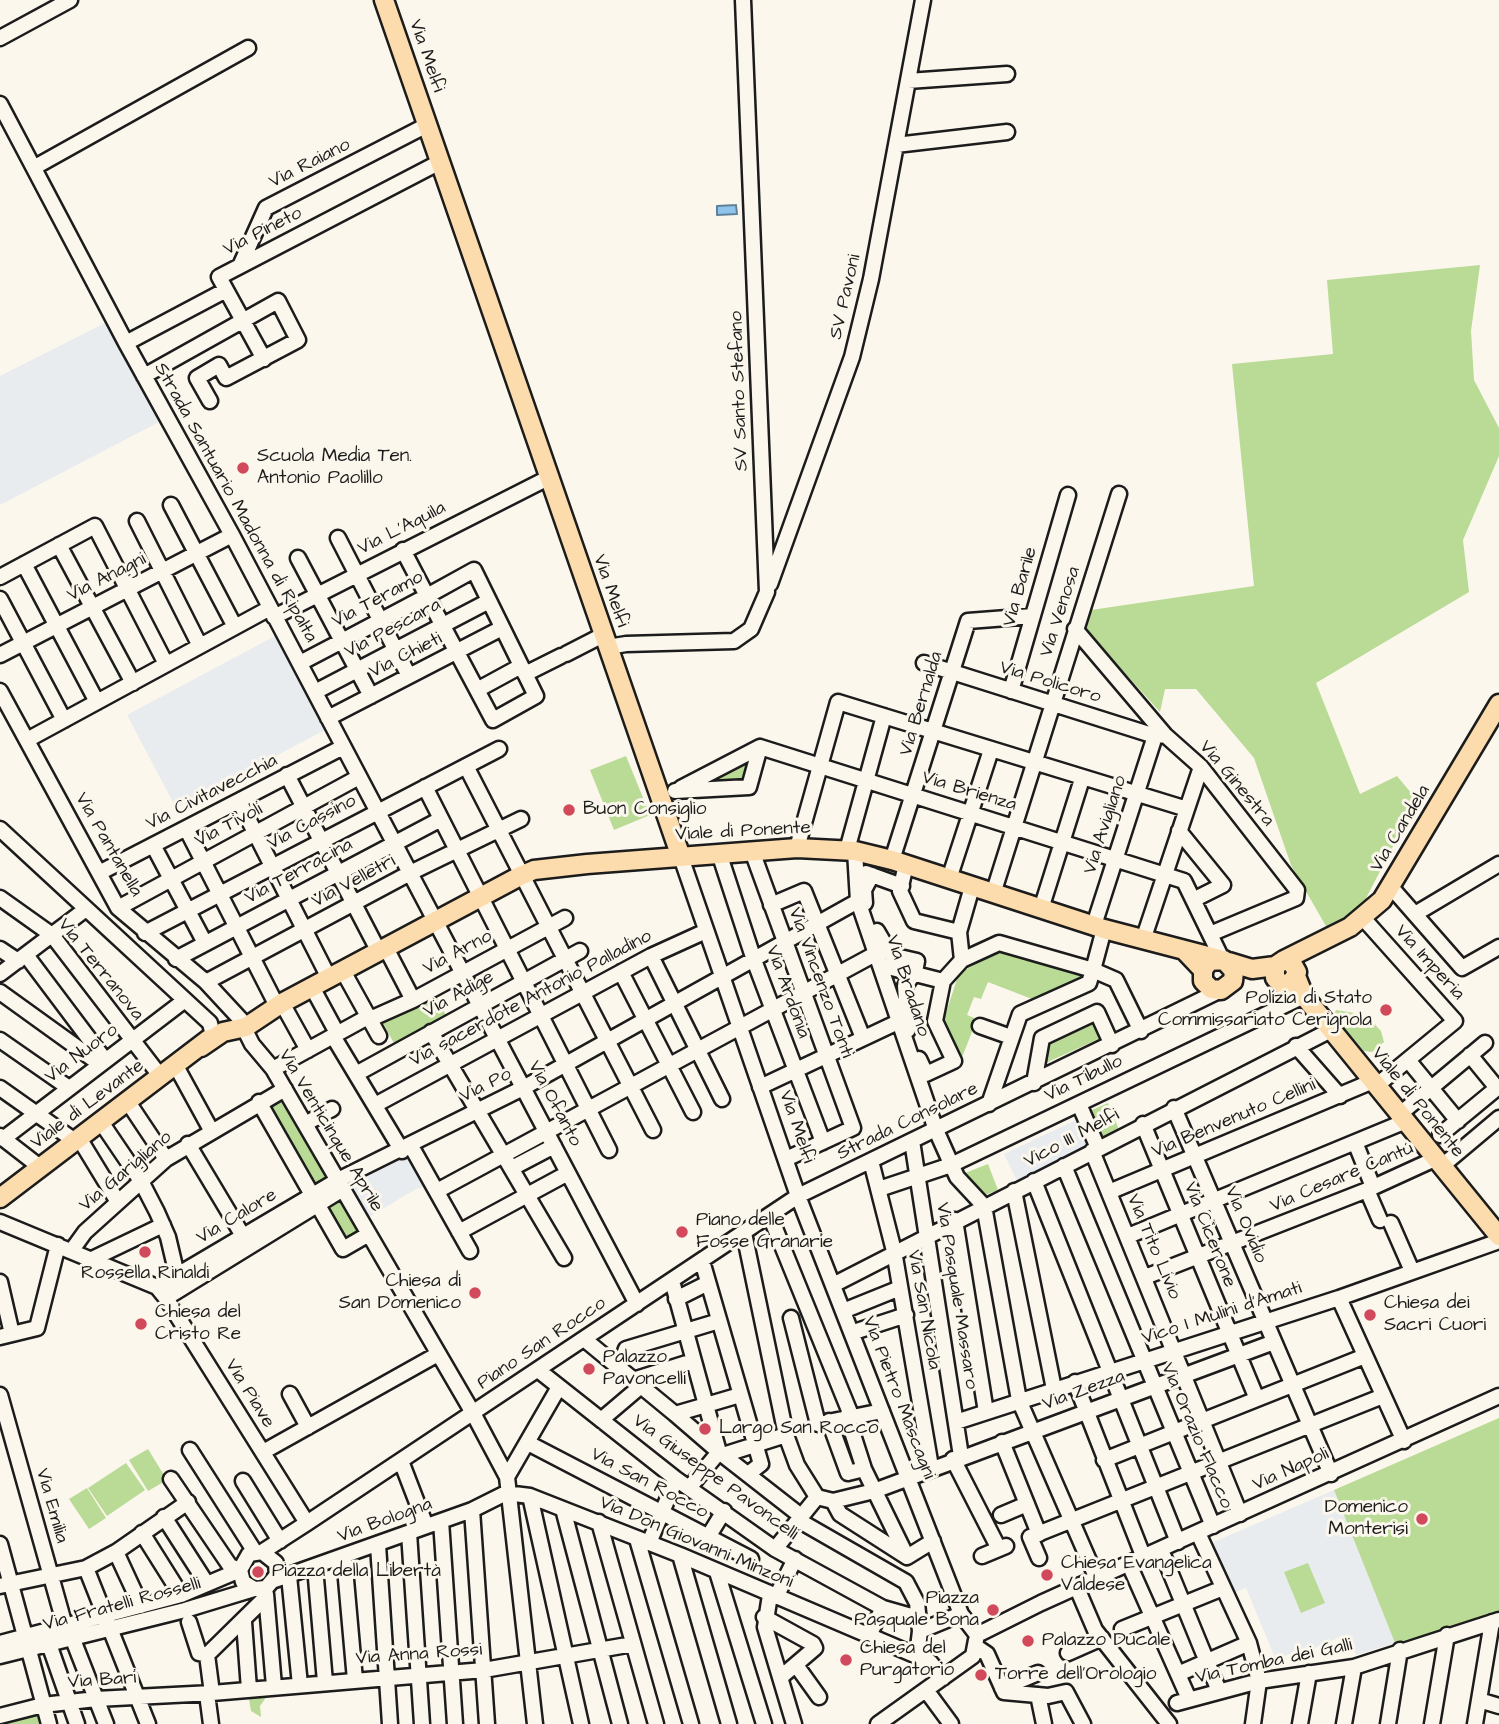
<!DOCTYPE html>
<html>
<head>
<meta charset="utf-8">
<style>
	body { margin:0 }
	canvas { display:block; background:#fbf7ec }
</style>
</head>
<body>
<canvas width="1499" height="1724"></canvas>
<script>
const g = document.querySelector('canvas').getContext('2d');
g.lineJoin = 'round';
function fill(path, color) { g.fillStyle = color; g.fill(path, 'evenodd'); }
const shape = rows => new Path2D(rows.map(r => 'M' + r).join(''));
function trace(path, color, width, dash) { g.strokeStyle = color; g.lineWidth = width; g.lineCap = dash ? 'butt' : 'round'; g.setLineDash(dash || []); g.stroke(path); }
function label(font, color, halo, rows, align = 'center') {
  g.font = font + ' "Architects Daughter",sans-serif'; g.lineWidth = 6; g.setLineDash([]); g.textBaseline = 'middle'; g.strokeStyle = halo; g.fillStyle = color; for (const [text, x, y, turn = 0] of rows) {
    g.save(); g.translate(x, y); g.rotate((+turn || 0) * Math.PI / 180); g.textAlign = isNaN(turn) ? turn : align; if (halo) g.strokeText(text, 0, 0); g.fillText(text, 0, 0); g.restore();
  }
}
const built = shape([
	[109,321,161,421,0,505,0,376],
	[277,635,327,729,176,808,127,715],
	[1080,1118,1093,1147,1018,1183,1004,1154],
	[404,1155,413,1157,429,1185,416,1189,366,1219,349,1189,350,1184],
	[1334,1490,1395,1643,1356,1655,1347,1634,1301,1654,1297,1651,1276,1660,1246,1588,1234,1593,1209,1544]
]);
const green = shape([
	[1480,265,1471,331,1474,380,1499,428,1499,456,1463,540,1469,592,1316,683,1360,794,1397,776,1417,800,1362,906,1327,928,1291,865,1254,758,1196,689,1165,689,1160,712,1085,629,1091,610,1254,586,1232,364,1333,354,1327,280],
	[626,756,650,815,614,830,590,770],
	[750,761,743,782,708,785],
	[1004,950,1084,975,1032,999,988,982,981,999,974,997,967,1015,977,1019,961,1060,944,1019,959,973],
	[436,996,448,1019,396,1047,383,1023],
	[1336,1010,1366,1015,1381,1031,1384,1042,1372,1052,1364,1051,1334,1016],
	[1094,1021,1101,1038,1041,1065,1049,1041],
	[285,1089,369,1234,343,1249,259,1102],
	[1108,1103,1120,1132,1098,1141,1085,1113],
	[988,1164,998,1190,981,1197,960,1175],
	[1499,1418,1499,1615,1395,1643,1334,1490],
	[148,1449,167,1480,148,1491,129,1460],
	[126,1463,145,1490,107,1516,88,1488],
	[87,1488,106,1518,89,1529,69,1499],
	[1308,1563,1325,1603,1301,1613,1284,1572],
	[267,1696,260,1706,261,1717,251,1711,249,1699],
	[40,1711,44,1724,0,1724,0,1722]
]);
const water = shape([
	[736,205,737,214,717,215,717,206,736,205]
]);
const minor = shape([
	[0,38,70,0],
	[908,81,1007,74],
	[0,104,126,343,232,535,637,1304],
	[896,145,1007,132],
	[35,167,248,48],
	[240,266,266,208,427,125],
	[126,343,226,290],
	[264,359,219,277,440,162],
	[144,376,278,301,298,340,226,378,219,365,197,378,210,401],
	[171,505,235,627],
	[137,521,200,646],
	[338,538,409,676],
	[59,545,133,683],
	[298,558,371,696],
	[24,564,97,702],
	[0,577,95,526,166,664],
	[770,584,852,357,871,279,923,0],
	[0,599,64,720],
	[274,617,548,478],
	[1075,629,1165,735,1201,767,1297,890,1296,898,1210,934],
	[608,647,626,644,734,641,751,629,767,592,743,0],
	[566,654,603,635],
	[0,655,232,535],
	[300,663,342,641,427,596,474,570,536,696,493,720,427,596,403,550],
	[924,663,1155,736,1165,735],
	[525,674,561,656],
	[477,690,521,666],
	[0,691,118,908,206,982,244,1023],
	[1011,691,1068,495],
	[315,692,489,601],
	[328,718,502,628],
	[27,740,270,608],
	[760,747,1184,881,1222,959],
	[466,766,653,1130],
	[287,775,379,952],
	[425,787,609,1150],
	[681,788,760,747],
	[675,791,749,787,760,747],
	[239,801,329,978],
	[186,828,277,1006],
	[0,829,210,1023,213,1036],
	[1179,831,1223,885,1195,899],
	[153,845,205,943],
	[797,848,838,702,1187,809],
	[847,850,884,716],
	[752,851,853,1128,786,1159],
	[855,851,858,901,936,1130,957,1177,984,1206,1019,1400,1097,1579],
	[719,853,754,960,823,1142],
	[681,857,798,1196,961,1614,977,1635],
	[892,860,968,621,1033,616],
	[906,864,900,891,914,921,959,932],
	[99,873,343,747],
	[866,873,902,886],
	[949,879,991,750],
	[1391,887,1462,968,1499,947],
	[993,894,1119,494],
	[0,898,52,935,161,1077],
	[865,903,864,890,872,875],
	[771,905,804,891,863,1038],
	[118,908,359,777],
	[1041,909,1082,779],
	[1415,914,1499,864],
	[1363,918,1455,1021,1376,1086],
	[1094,925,1155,736],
	[877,931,891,955,917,961,915,972,905,986,908,1030],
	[145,933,499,749],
	[1143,940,1201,767],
	[386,948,413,1000],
	[0,949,18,961],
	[26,955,105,1060],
	[651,956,722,1099],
	[176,959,441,819],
	[962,960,999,943,1093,970,1104,929],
	[880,965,943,981],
	[343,971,379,1036],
	[621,972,693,1112],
	[0,974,86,909],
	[206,982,410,873,521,819],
	[312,987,337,1033],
	[0,992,100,1064],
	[282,1003,308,1050],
	[980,1026,1011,1037],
	[244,1028,252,1044,273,1069,473,1413,507,1477,535,1724],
	[431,1032,564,1258],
	[333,1036,402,1151],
	[0,1040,69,1088],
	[1296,1046,1340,1096],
	[919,1059,926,1074,954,1061,935,1021,943,981,962,960,959,932,972,887],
	[1408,1060,1458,1121],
	[176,1066,211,1130],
	[273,1069,364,1019,377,1016,413,1000,565,918],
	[356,1074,580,951],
	[1034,1083,1042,1038,1097,1012,1112,1045],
	[760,1087,898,1022],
	[0,1088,75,1141],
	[128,1102,166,1159],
	[259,1102,343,1249,369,1234],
	[989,1104,1020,1014,1089,983,1093,970,1116,980,1141,1031],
	[1079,1104,1098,1148],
	[375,1105,651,956,706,931],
	[1174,1108,1331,1474],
	[1400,1114,1485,1043],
	[101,1122,141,1181,157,1212,168,1237,177,1275],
	[305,1124,332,1109],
	[1143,1124,1257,1399],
	[1440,1135,1497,1088,1470,1055],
	[0,1136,40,1167],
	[79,1138,118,1202],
	[3,1139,185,1000],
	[912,1141,961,1456],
	[1355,1142,1373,1187],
	[188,1144,243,1236],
	[411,1146,470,1251],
	[1092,1151,1240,1514],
	[871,1161,894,1251,931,1467],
	[1064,1166,1213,1526],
	[1442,1166,1499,1118],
	[512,1168,554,1146],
	[1034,1181,1178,1542],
	[879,1189,951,1165,1304,996],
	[1367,1190,1380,1220],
	[437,1191,877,953],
	[1014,1191,1054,1389],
	[1109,1192,1373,1081],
	[770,1216,851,1415],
	[955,1220,986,1412],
	[0,1222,157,1287,166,1298,307,1523],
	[1391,1223,1412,1271],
	[459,1232,568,1173],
	[744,1233,786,1435,797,1465,817,1497,833,1501,874,1491,1274,1342],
	[1128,1236,1406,1121],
	[72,1250,85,1232,166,1159,285,1089],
	[92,1259,163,1225],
	[702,1261,761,1464,748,1474],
	[1145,1277,1367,1190,1437,1158],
	[672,1281,706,1405,740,1395],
	[0,1282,12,1334],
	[833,1285,1331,1030],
	[157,1287,338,1180,523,1088,858,901],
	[166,1298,343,1189],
	[1339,1298,1404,1441],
	[676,1299,708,1283],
	[848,1309,900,1288],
	[791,1318,818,1424,882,1411],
	[857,1331,906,1315],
	[0,1337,37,1328,58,1245],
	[584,1339,675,1414],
	[619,1369,626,1349,719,1321],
	[538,1370,676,1479,775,1549,883,1608,918,1618],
	[633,1380,693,1361],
	[1075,1382,1142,1553],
	[290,1394,308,1427],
	[0,1395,65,1626],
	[847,1416,864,1469,907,1557],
	[601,1420,641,1386],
	[829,1421,848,1473,864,1469],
	[956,1422,1339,1298,1499,1241],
	[1002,1442,1039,1534],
	[528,1443,751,1559],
	[190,1450,255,1552],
	[263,1452,438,1354],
	[719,1452,706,1405,675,1414,719,1452,801,1516],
	[723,1455,786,1435],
	[953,1459,999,1549],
	[1104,1460,1365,1356],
	[401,1461,426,1526],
	[507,1477,559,1387],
	[171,1479,230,1566,240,1570],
	[243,1481,280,1541],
	[689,1488,719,1452],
	[506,1493,530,1496,680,1555,917,1656,930,1662,943,1678],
	[530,1496,581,1724],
	[833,1501,840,1514,907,1557,933,1541],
	[563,1509,620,1724],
	[472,1510,487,1724],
	[1001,1515,1027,1504],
	[164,1517,207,1584],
	[798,1520,906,1582,917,1603,920,1631,917,1656],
	[441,1521,455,1724],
	[599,1522,656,1724],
	[142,1533,181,1595],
	[409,1533,422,1724],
	[1198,1533,1249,1643,1259,1681,1253,1724],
	[708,1537,724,1511],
	[637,1539,691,1724],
	[649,1543,676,1479],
	[0,1544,49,1724],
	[378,1545,390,1724],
	[775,1549,817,1497],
	[116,1552,141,1606],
	[262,1552,276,1563,277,1575,266,1588,254,1589,243,1582,240,1570,249,1554,262,1552,307,1523,798,1196,1221,990],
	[680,1555,729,1724],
	[982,1556,1006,1546],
	[344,1557,355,1680],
	[1164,1557,1219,1691],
	[1039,1558,1030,1537,1383,1396],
	[315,1567,325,1682],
	[86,1568,148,1724],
	[1132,1571,1189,1699],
	[717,1572,764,1724],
	[289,1576,300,1685],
	[275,1580,472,1510,506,1493],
	[0,1586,86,1568,116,1552,188,1502],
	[1077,1588,1095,1630,1169,1724],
	[266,1594,274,1686],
	[770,1595,765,1627,794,1724],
	[776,1597,795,1559],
	[764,1617,813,1644,815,1648,781,1677],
	[189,1622,199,1653,207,1655],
	[244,1622,249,1689],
	[1122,1629,1223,1588],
	[920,1631,961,1614],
	[977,1635,1041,1603,1499,1396],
	[72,1637,106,1724],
	[868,1637,883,1608],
	[0,1643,181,1595,240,1570],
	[49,1644,77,1724],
	[975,1646,987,1654,1004,1692,1048,1696,1066,1692,1083,1724],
	[1068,1653,1102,1638],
	[0,1656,185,1610,254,1589],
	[796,1665,819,1697],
	[1178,1674,1249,1643],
	[1002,1688,1038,1673],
	[926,1690,951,1724],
	[212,1693,207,1655,266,1597],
	[207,1694,211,1724],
	[1038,1695,1044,1724],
	[1479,1700,1499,1706],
	[1177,1703,1259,1681,1354,1667,1499,1620],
	[0,1716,43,1705,96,1699,212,1693,484,1670,633,1644],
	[878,1724,973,1656,976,1640],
	[1300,1724,1309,1673],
	[1344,1724,1354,1667],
	[1388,1724,1400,1650],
	[1432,1724,1447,1635],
	[1475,1724,1492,1622]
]);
const major = shape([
	[384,0,681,857],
	[1185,951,1203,970,1203,981,1211,989,1221,990,1233,981,1234,971,1224,960,1209,961,1203,970],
	[1284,960,1350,927,1382,900,1499,704],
	[1229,962,1252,969,1275,966],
	[1296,976,1304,996,1499,1236],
	[1284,984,1292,982,1297,972,1292,963,1284,960,1275,966,1275,978,1280,983,1304,996],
	[201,1047,223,1032,246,1027,282,1003,520,876,534,870,587,864,797,848,855,851,892,860,1104,929,1219,959],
	[0,1198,209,1039]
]);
const markers = [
	[243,468,7,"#d1495b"],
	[569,810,7,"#d1495b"],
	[1386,1010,7,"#d1495b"],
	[682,1232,7,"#d1495b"],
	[145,1252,7,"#d1495b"],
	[475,1293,7,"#d1495b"],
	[1370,1315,7,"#d1495b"],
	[141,1324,7,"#d1495b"],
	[589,1369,7,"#d1495b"],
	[705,1429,7,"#d1495b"],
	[1422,1519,7,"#d1495b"],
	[258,1572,7,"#d1495b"],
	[1047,1575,7,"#d1495b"],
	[993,1610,7,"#d1495b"],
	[1028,1641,7,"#d1495b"],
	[846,1660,7,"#d1495b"],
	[981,1675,7,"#d1495b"]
];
const streetNames = [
	["Via Melfi",426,56,71],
	["Via Raiano",310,164,-27],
	["Via Pineto",263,232,-27],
	["SV Pavoni",846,297,-77],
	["SV Santo Stefano",740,391,-92],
	["Strada Santuario Madonna di Ripalta",235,503,61],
	["Via L'Aquila",402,529,-27],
	["Via Anagni",107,578,-27],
	["Via Barile",1021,587,-74],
	["Via Melfi",610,591,71],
	["Via Teramo",378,600,-28],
	["Via Venosa",1061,612,-72],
	["Via Pescara",393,629,-28],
	["Via Chieti",406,656,-27],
	["Via Policoro",1050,683,17],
	["Via Bernalda",922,704,-73],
	["Via Ginestra",1236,784,50],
	["Via Brienza",969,792,17],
	["Via Civitavecchia",212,793,-27],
	["Via Cassino",312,823,-28],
	["Via Avigliano",1106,825,-72],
	["Via Tivoli",229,826,-28],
	["Via Candela",1401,829,-59],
	["Viale di Ponente",743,832,-3],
	["Via Pantanella",108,845,60],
	["Via Terracina",299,872,-28],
	["Via Velletri",354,882,-28],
	["Via Arno",458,953,-28],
	["Via Imperia",1429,963,48],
	["Via Terranova",100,970,51],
	["Via Vincenzo Tonti",820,983,70],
	["Via Bradano",907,986,72],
	["Via Ardonia",787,992,70],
	["Via Adige",459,995,-29],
	["Via sacerdote Antonio Palladino",531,999,-28],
	["Via Nuoro",82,1054,-37],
	["Via Tibullo",1084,1079,-26],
	["Via Po",486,1086,-27],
	["Viale di Ponente",1417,1103,51],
	["Via Ofanto",554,1104,62],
	["Viale di Levante",88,1105,-37],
	["Via Benvenuto Cellini",1234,1119,-23],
	["Strada Consolare",908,1122,-26],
	["Via Melfi",796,1127,71],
	["Via Venticinque Aprile",330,1131,59],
	["Vico III Melfi",1072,1139,-28],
	["Via Garigliano",126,1172,-40],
	["Via Cesare Cantú",1342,1178,-23],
	["Via Calore",237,1217,-31],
	["Via Ovidio",1245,1225,67],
	["Via Cicerone",1209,1235,68],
	["Via Tito Livio",1153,1247,67],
	["Via Pasquale Massaro",956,1296,81],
	["Via San Nicola",923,1310,80],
	["Vico I Mulini d'Amati",1222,1314,-18],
	["Piano San Rocco",542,1344,-34],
	["Via Zezza",1084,1391,-20],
	["Via Piave",249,1394,58],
	["Via Pietro Mascagni",898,1398,69],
	["Via Orazio Flacco",1196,1436,67],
	["Via Napoli",1291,1470,-24],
	["Via Giuseppe Pavoncelli",715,1478,36],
	["Via San Rocco",649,1484,28],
	["Via Emilia",51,1506,74],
	["Via Bologna",385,1521,-20],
	["Via Don Giovanni Minzoni",696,1543,23],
	["Via Fratelli Rosselli",122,1605,-15],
	["Via Anna Rossi",419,1655,-4],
	["Via Tomba dei Galli",1274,1662,-12],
	["Via Bari",102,1681,-4]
];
const poiNames = [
	["Scuola Media Ten.",257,457],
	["Antonio Paolillo",257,479],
	["Buon Consiglio",583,810],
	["Polizia di Stato",1372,999,"right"],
	["Commissariato Cerignola",1372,1021,"right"],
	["Piano delle",696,1221],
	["Fosse Granarie",696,1243],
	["Rossella Rinaldi",145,1274,"center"],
	["Chiesa di",461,1282,"right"],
	["San Domenico",461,1304,"right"],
	["Chiesa dei",1384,1304],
	["Sacri Cuori",1384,1326],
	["Chiesa del",155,1313],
	["Cristo Re",155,1335],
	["Palazzo",603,1358],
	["Pavoncelli",603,1380],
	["Largo San Rocco",719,1429],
	["Domenico",1408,1508,"right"],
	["Monterisi",1408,1530,"right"],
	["Chiesa Evangelica",1061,1564],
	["Valdese",1061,1586],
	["Piazza della Libertà",272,1572],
	["Piazza",979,1599,"right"],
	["Pasquale Bona",979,1621,"right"],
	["Palazzo Ducale",1042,1641],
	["Chiesa del",860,1649],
	["Purgatorio",860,1671],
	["Torre dell'Orologio",995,1675]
];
fill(built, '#e9ecef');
fill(green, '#b9db95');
fill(water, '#8fc5ed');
trace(water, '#618199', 2);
trace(minor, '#1c1c1c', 19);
trace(major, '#1c1c1c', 23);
trace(minor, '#fbf7ec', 14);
trace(major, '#fcdcac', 18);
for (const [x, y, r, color] of markers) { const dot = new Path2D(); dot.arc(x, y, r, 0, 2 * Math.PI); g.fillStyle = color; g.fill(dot); trace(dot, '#fbf7ec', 2.5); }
label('19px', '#1c1c1c', '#fbf7ec', streetNames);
label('19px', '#1c1c1c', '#fbf7ec', poiNames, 'left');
</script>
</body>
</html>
